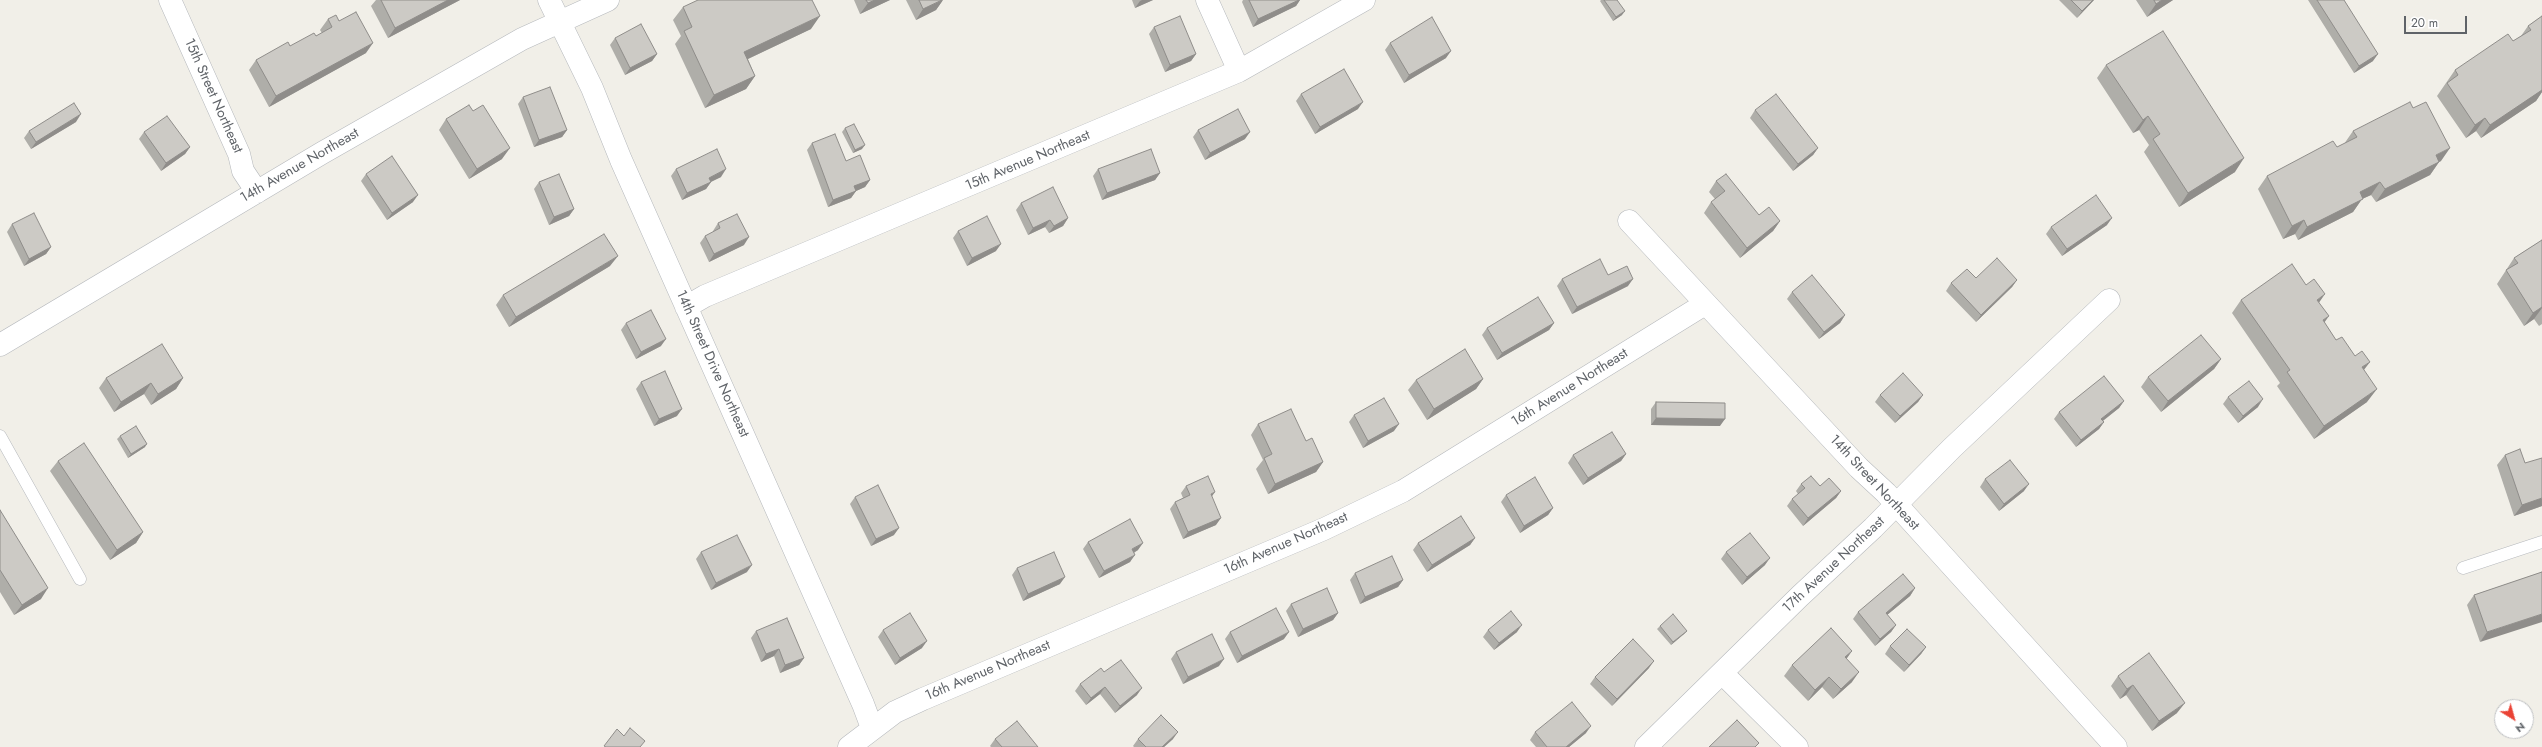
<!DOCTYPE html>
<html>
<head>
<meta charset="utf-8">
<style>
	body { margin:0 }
	#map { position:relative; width:2542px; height:747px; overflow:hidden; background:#f1efe8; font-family:Jost,sans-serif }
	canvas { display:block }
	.north { position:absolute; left:2494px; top:699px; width:40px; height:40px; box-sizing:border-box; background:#fff; border:1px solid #bfc1c3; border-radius:50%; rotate:143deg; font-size:11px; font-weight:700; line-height:16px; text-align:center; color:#5f6368 }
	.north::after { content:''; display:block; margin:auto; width:14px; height:18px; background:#ea4335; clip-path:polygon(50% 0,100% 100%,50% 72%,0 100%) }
	.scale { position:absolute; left:2404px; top:16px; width:63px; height:18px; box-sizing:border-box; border:2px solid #5f6368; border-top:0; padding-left:5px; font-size:12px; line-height:14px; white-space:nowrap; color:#5f6368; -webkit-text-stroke:3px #fff; paint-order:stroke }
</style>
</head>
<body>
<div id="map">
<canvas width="2542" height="747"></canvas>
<div class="north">N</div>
<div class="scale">20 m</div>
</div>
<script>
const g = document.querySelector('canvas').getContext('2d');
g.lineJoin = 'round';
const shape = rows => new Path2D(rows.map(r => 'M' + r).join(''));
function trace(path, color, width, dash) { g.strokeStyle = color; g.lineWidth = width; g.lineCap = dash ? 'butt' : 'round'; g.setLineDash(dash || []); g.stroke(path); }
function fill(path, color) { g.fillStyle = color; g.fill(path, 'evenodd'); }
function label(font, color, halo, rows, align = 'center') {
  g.font = font + ' Jost,sans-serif'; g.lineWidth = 3.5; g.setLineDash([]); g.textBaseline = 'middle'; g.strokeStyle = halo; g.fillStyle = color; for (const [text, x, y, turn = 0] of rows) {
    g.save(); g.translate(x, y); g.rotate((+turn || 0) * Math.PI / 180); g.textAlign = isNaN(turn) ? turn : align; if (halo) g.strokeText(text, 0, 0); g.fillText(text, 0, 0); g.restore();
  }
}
const lane = shape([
	[0,436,80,579],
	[2463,568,2542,542]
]);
const street = shape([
	[170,0,239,154,243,171,257,192],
	[549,0,592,88,621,160,863,704,872,728],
	[1207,0,1239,71],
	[1629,221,1859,468,1886,493,2116,747],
	[686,307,705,296,1239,71,1364,0],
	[0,345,322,153,522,39,608,0],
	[1722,673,1797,747],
	[849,747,895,712,923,699,1324,529,1403,491,1705,304],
	[1646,747,1800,596,1873,528,1952,448,2109,300]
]);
const wall = shape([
	[376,0,460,0,388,38,371,6],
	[854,0,890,0,860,14],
	[906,0,943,0,936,10,916,20],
	[1132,0,1153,0,1135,8],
	[1243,0,1300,0,1296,6,1253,27,1242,2],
	[1601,0,1617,0,1622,15,1613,21,1600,1],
	[2059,0,2094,0,2077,18],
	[2136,0,2173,0,2147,17],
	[2308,0,2344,0,2373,61,2354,73],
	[683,7,811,29,748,59,755,76,746,89,705,108,675,44,681,36,673,20],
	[2542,16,2542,92,2536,101,2481,138,2476,131,2466,138,2437,96,2455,70,2513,41,2521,36,2528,26],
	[328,19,339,21,366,53,269,107,249,70,256,60,316,36,322,33,320,30],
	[1154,27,1196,54,1191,61,1165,72,1149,34],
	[615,38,657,54,652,61,625,75,610,45],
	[1390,43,1446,58,1404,83,1385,50],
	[2106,65,2235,172,2179,207,2144,152,2149,145,2139,130,2133,133,2097,78],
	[1301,94,1358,109,1315,134,1296,101],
	[523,97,567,130,562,137,534,147,518,104],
	[1755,110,1818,148,1813,155,1793,171,1750,118],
	[446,119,502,159,469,179,439,130],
	[76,122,31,149,24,138,29,131],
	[845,128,862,149,853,153,842,132],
	[1198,130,1245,139,1205,160,1193,137],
	[2353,131,2441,161,2439,162,2430,175,2376,202,2371,195,2362,199,2353,212,2298,240,2295,234,2283,239,2258,189,2267,176,2337,147,2344,144],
	[144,132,190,147,185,154,161,171,139,139],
	[812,143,846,161,870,180,865,187,856,191,851,198,828,207,807,150],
	[676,169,721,177,711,182,706,189,682,200,671,176],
	[1098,169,1160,173,1155,180,1102,200,1093,176],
	[366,174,413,202,387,220,361,181],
	[1716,181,1759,215,1780,221,1773,231,1740,258,1704,213,1711,202,1715,199,1709,192],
	[539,182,574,209,569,216,549,225,534,189],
	[1021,203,1068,218,1063,226,1049,233,1045,227,1028,235,1016,210],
	[718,223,744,245,709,262,700,243,705,236,713,232,713,231],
	[12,224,51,247,46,254,24,266,7,232],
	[2107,225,2062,256,2046,234,2051,227],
	[958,231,996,251,967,266,953,238],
	[2542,240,2542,324,2539,326,2534,319,2524,326,2497,284,2514,258],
	[610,266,509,327,496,305,503,295],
	[1608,275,1628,286,1572,314,1557,286,1562,279],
	[2017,280,2012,287,1976,322,1946,291,1951,283],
	[1792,292,1845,315,1840,323,1819,339,1787,299],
	[2241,300,2319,303,2324,322,2336,340,2364,370,2367,402,2314,439,2277,386,2280,383,2232,313],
	[626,323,661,346,636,359,621,330],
	[1554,323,1549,330,1497,360,1482,335,1487,328],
	[2221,359,2214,369,2161,412,2141,387,2148,377],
	[106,378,183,378,176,389,151,405,144,394,114,412,99,388],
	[1483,379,1476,389,1427,420,1408,390,1416,380],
	[641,382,677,416,654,426,636,389],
	[1880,395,1923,395,1918,402,1895,423,1875,402],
	[2228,397,2258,407,2238,423,2223,404],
	[2124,401,2119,408,2103,421,2104,422,2099,429,2076,447,2054,419,2059,412],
	[1656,402,1720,426,1651,425,1651,409],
	[1354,415,1394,431,1363,448,1349,422],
	[1258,424,1306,441,1323,462,1316,472,1268,494,1256,469,1263,460,1251,435],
	[120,436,145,447,128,458,117,439],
	[1626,454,1621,461,1583,485,1568,463,1573,455],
	[2505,455,2525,463,2542,506,2514,516,2497,465],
	[58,461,143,532,136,543,110,560,50,471],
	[1985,479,2024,491,1999,511,1980,487],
	[1801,484,1820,486,1841,491,1836,498,1803,526,1787,506,1792,499,1798,494,1796,491],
	[1186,486,1212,497,1216,525,1183,539,1170,509,1175,502,1183,498,1181,493],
	[1506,495,1553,508,1548,515,1520,533,1501,502],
	[855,497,894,535,871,546,850,504],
	[0,510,41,599,14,615,0,592],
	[1475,538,1470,545,1427,572,1413,550,1418,543],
	[1088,542,1138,550,1134,553,1130,562,1099,578,1083,549],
	[701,552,747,572,711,590,696,559],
	[1726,552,1765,565,1742,585,1721,559],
	[1017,568,1060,584,1023,601,1012,575],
	[2542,572,2480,642,2467,605,2474,595],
	[1355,573,1403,580,1398,587,1360,604,1350,580],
	[1915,588,1910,596,1887,615,1896,625,1891,632,1875,646,1853,619,1858,612],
	[1291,604,1338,613,1333,620,1298,637,1286,611],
	[1660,626,1687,631,1684,634,1671,645,1657,629],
	[883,630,922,648,895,665,878,637],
	[1488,630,1517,632,1494,650,1483,637],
	[756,631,804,658,799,665,780,673,774,656,761,662,751,638],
	[1230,632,1284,639,1237,663,1225,639],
	[1890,646,1926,647,1921,654,1904,672,1885,654],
	[1852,651,1846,658,1852,682,1833,699,1822,687,1808,701,1784,676,1792,665],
	[1176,652,1219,666,1183,684,1171,659],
	[1649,668,1612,706,1590,684,1595,677],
	[1104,672,1137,695,1115,713,1100,694,1086,705,1075,691,1080,684],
	[2118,676,2177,713,2152,731,2126,695,2120,699,2111,686],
	[1535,732,1586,733,1569,747,1536,747,1530,740],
	[995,739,1038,747,991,747,990,746],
	[1138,739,1173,739,1164,747,1134,747,1133,746]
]);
const shadedWall = shape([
	[448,0,460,0,388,38,395,28],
	[875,0,890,0,860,14,868,3],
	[943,0,936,10,916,20,923,9],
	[1142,0,1153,0,1135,8,1140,1],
	[1299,0,1300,0,1296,6,1253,27,1258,19],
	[2093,0,2094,0,2077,18,2082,11],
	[2162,0,2173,0,2147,17,2156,4],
	[1625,11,1622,15,1613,21,1616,17],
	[820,16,811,29,735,65,744,52],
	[373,43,366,53,269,107,276,96],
	[1451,51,1446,58,1404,83,1409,75],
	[657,54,652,61,625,75,630,68],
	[1196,54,1191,61,1165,72,1170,65],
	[2378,54,2373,61,2354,73,2359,66],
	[755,76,746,89,705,108,714,95],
	[2542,84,2542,92,2536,101,2481,138,2490,125],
	[1363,102,1358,109,1315,134,1320,127],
	[81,114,76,122,31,149,36,142],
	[2148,116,2139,130,2133,133,2143,120],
	[2485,118,2476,131,2466,138,2475,125],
	[567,130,562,137,534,147,539,140],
	[1250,132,1245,139,1205,160,1210,153],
	[865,145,862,149,853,153,855,150],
	[190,147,185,154,161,171,166,163],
	[510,148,502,159,469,179,477,169],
	[1818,148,1813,155,1793,171,1798,164],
	[2450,148,2441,161,2439,162,2430,175,2376,202,2385,189,2436,155],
	[2244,158,2235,172,2179,207,2188,193],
	[726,169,721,177,704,185,709,178],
	[1160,173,1155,180,1102,200,1107,193],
	[870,180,865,187,856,191,851,198,828,207,833,200,854,186],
	[711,182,706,189,682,200,687,193],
	[2380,182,2371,195,2362,199,2353,212,2298,240,2307,227,2360,192],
	[418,195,413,202,387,220,392,213],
	[574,209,569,216,549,225,554,217],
	[1068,218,1063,226,1049,233,1054,226],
	[2112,218,2107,225,2062,256,2067,249],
	[1050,220,1045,227,1028,235,1033,228],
	[2304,220,2295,234,2283,239,2292,226],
	[1780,221,1773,231,1740,258,1747,248],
	[749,237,744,245,709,262,714,254],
	[1001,244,996,251,967,266,972,258],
	[51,247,46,254,24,266,29,259],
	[618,256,610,266,509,327,516,317],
	[1633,279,1628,286,1572,314,1577,307],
	[2017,280,2012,287,1976,322,1981,315],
	[2325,294,2316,307,2317,300],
	[2542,307,2542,308,2534,319,2524,326,2533,313],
	[1845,315,1840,323,1819,339,1824,332],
	[2329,316,2319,330,2323,320],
	[1554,323,1549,330,1497,360,1502,353],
	[666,339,661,346,636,359,641,352],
	[2221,359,2214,369,2161,412,2168,401],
	[2370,362,2360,375,2362,367],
	[183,378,176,389,151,405,158,394],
	[1483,379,1476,389,1427,420,1434,409],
	[151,383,144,394,114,412,121,402],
	[2377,389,2367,402,2314,439,2324,426],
	[1923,395,1918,402,1895,423,1900,416],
	[2263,399,2258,407,2238,423,2243,416],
	[2124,401,2119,408,2096,426,2101,419],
	[682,409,677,416,654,426,659,419],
	[1656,418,1725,419,1720,426,1651,425],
	[2104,422,2099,429,2076,447,2081,440],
	[1399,424,1394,431,1363,448,1368,441],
	[147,444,145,447,128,458,131,454],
	[1626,454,1621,461,1583,485,1588,478],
	[1323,462,1316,472,1268,494,1275,484],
	[2029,484,2024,491,1999,511,2004,504],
	[1841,491,1836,498,1803,526,1808,518],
	[1215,492,1210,499,1211,494],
	[2542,498,2542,506,2514,516,2522,505],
	[1553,508,1548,515,1520,533,1524,526],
	[1221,518,1216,525,1183,539,1188,532],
	[899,528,894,535,871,546,876,539],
	[143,532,136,543,110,560,117,550],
	[1475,538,1470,545,1427,572,1432,565],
	[1143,543,1138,550,1127,556,1132,549],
	[1135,555,1130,562,1099,578,1104,571],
	[1770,558,1765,565,1742,585,1747,577],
	[752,565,747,572,711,590,716,583],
	[1065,577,1060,584,1023,601,1028,594],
	[1403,580,1398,587,1360,604,1365,597],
	[48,588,41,599,14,615,22,605],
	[1915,588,1910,596,1881,620,1886,613],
	[1338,613,1333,620,1298,637,1303,629],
	[2542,614,2542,622,2480,642,2487,632],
	[1522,625,1517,632,1494,650,1499,643],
	[1896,625,1891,632,1875,646,1880,639],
	[1687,631,1684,634,1671,645,1673,642],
	[1289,632,1284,639,1237,663,1242,656],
	[927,641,922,648,895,665,900,658],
	[1926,647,1921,654,1904,672,1909,665],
	[779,649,774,656,761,662,766,654],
	[1852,651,1845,661,1845,657],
	[804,658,799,665,780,673,785,665],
	[1224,659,1219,666,1183,684,1188,677],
	[1654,661,1649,668,1612,706,1617,699],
	[1859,672,1852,682,1833,699,1841,689],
	[1829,677,1822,687,1808,701,1815,690],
	[2133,685,2126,695,2120,699,2127,689],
	[1105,687,1100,694,1086,705,1091,698],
	[1142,688,1137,695,1115,713,1120,706],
	[2185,703,2177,713,2152,731,2159,721],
	[1591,726,1586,733,1569,747,1566,747],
	[1178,732,1173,739,1164,747,1162,747]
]);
const building = shape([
	[381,0,448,0,395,28,381,0],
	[698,0,812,0,820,16,744,52,755,76,714,95,684,31,692,27,683,7,698,0],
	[866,0,875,0,868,3,866,0],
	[919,0,942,0,923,9,919,0],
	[1249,0,1299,0,1258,19,1249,0],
	[1604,0,1617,0,1625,11,1616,17,1604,0],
	[2071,0,2093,0,2082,11,2071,0],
	[2154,0,2162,0,2156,4,2154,0],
	[2317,0,2344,0,2378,54,2359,66,2317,0],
	[356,12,373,43,276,96,256,60,288,42,290,46,314,33,316,36,332,27,328,19,336,15,339,21,356,12],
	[1180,16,1196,54,1170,65,1154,27,1180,16],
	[2542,16,2542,90,2490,125,2485,118,2475,125,2447,83,2458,75,2455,70,2508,34,2513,41,2531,30,2528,26,2542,16],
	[1432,17,1451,51,1409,75,1390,43,1432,17],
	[641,24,657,54,630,68,615,38,641,24],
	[2163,31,2244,158,2188,193,2153,139,2160,134,2148,116,2143,120,2106,65,2163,31],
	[1344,69,1363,102,1320,127,1301,94,1344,69],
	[550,87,567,130,539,140,523,97,550,87],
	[1776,94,1818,148,1798,164,1755,110,1776,94],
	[2410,102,2413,108,2426,102,2450,148,2436,155,2439,162,2385,189,2380,182,2360,192,2363,199,2307,227,2304,220,2292,226,2267,176,2333,141,2337,147,2357,137,2353,131,2410,102],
	[74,103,81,114,36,142,29,131,74,103],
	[469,105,473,111,483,105,510,148,477,169,446,119,469,105],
	[1238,109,1250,132,1210,153,1198,130,1238,109],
	[167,116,190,147,166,163,144,132,167,116],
	[854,124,865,145,855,150,845,128,854,124],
	[835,134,846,161,860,155,870,180,854,186,856,191,833,200,812,143,835,134],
	[717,149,726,169,709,178,711,182,687,193,676,169,717,149],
	[1151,149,1160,173,1107,193,1098,169,1151,149],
	[392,156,418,195,392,213,366,174,392,156],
	[559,174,574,209,554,217,539,182,559,174],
	[1726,174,1759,215,1769,207,1780,221,1747,248,1711,202,1725,191,1716,181,1726,174],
	[1053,187,1068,218,1054,226,1050,220,1033,228,1021,203,1053,187],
	[2096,195,2112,218,2067,249,2051,227,2096,195],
	[34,213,51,247,29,259,12,224,34,213],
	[737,214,749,237,714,254,705,236,720,228,718,223,737,214],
	[987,216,1001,244,972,258,958,231,987,216],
	[604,234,618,256,516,317,503,295,604,234],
	[2542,240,2542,307,2533,313,2506,270,2518,263,2514,258,2542,240],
	[1997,258,2017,280,1981,315,1951,283,1967,269,1976,278,1997,258],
	[1600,259,1608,275,1627,266,1633,279,1577,307,1562,279,1600,259],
	[2292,264,2306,285,2314,279,2325,294,2317,300,2329,316,2323,320,2336,340,2342,337,2355,356,2362,351,2370,362,2362,367,2377,389,2324,426,2287,372,2290,370,2241,300,2292,264],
	[1812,275,1845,315,1824,332,1792,292,1812,275],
	[1538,297,1554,323,1502,353,1487,328,1538,297],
	[651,310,666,339,641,352,626,323,651,310],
	[2201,335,2221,359,2168,401,2148,377,2201,335],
	[162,344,183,378,158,394,151,383,121,402,106,378,162,344],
	[1465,349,1483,379,1434,409,1416,380,1465,349],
	[665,371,682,409,659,419,641,382,665,371],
	[1903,373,1923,395,1900,416,1880,395,1903,373],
	[2104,376,2124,401,2101,419,2104,422,2081,440,2059,412,2104,376],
	[2249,381,2263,399,2243,416,2228,397,2249,381],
	[1384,398,1399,424,1368,441,1354,415,1384,398],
	[1656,402,1725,403,1725,419,1656,418,1656,402],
	[1291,409,1306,441,1312,438,1323,462,1275,484,1264,458,1272,454,1258,424,1291,409],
	[136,426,147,444,131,454,120,436,136,426],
	[1612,432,1626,454,1588,478,1573,455,1612,432],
	[84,443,143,532,117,550,58,461,84,443],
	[2520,449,2525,463,2542,458,2542,498,2522,505,2505,455,2520,449],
	[2010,460,2029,484,2004,504,1985,479,2010,460],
	[1208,476,1215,492,1211,494,1221,518,1188,532,1175,502,1190,495,1186,486,1208,476],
	[1811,476,1820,486,1829,478,1841,491,1808,518,1792,499,1805,488,1801,484,1811,476],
	[1535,477,1553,508,1524,526,1506,495,1535,477],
	[878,485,899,528,876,539,855,497,878,485],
	[0,510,48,588,22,605,0,570,0,510],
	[1461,516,1475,538,1432,565,1418,543,1461,516],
	[1130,519,1143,543,1132,549,1135,555,1104,571,1088,542,1130,519],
	[1750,533,1770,558,1747,577,1726,552,1750,533],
	[737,535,752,565,716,583,701,552,737,535],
	[1054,552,1065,577,1028,594,1017,568,1054,552],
	[1392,556,1403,580,1365,597,1355,573,1392,556],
	[2542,572,2542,614,2487,632,2474,595,2542,572],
	[1903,574,1915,588,1886,613,1896,625,1880,639,1858,612,1903,574],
	[1327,588,1338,613,1303,629,1291,604,1327,588],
	[1276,608,1289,632,1242,656,1230,632,1276,608],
	[1511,611,1522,625,1499,643,1488,630,1511,611],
	[910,613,927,641,900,658,883,630,910,613],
	[1673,614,1687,631,1673,642,1660,626,1673,614],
	[787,618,804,658,785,665,779,649,766,654,756,631,787,618],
	[1831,628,1852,651,1845,657,1859,672,1841,689,1829,677,1815,690,1792,665,1831,628],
	[1907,629,1926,647,1909,665,1890,646,1907,629],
	[1212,634,1224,659,1188,677,1176,652,1212,634],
	[1633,639,1654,661,1617,699,1595,677,1633,639],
	[2149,653,2185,703,2159,721,2133,685,2127,689,2118,676,2149,653],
	[1121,660,1142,688,1120,706,1105,687,1091,698,1080,684,1101,668,1104,672,1121,660],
	[1572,702,1591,726,1566,747,1547,747,1535,732,1572,702],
	[1161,715,1178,732,1162,747,1146,747,1138,739,1161,715],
	[1737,720,1759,743,1755,747,1709,747,1737,720],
	[1017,721,1038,747,1002,747,995,739,1017,721],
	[630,728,645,741,640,747,606,747,604,746,617,729,624,736,630,728]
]);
const streetNames = [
	["15th Street Northeast",213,96,66],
	["15th Avenue Northeast",1028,161,-23],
	["14th Avenue Northeast",300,166,-30],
	["14th Street Drive Northeast",712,364,66],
	["16th Avenue Northeast",1570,388,-32],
	["14th Street Northeast",1874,483,47],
	["16th Avenue Northeast",1286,544,-24],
	["17th Avenue Northeast",1834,565,-43],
	["16th Avenue Northeast",988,671,-23]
];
trace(lane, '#b5b8bc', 13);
trace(street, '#b5b8bc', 23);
trace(lane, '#fff', 12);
trace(street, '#fff', 22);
fill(wall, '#afaea9');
fill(shadedWall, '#8f8d8a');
fill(building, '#cccac5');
trace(building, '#8f8d8a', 1);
label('14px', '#5f6368', '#fff', streetNames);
</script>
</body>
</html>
